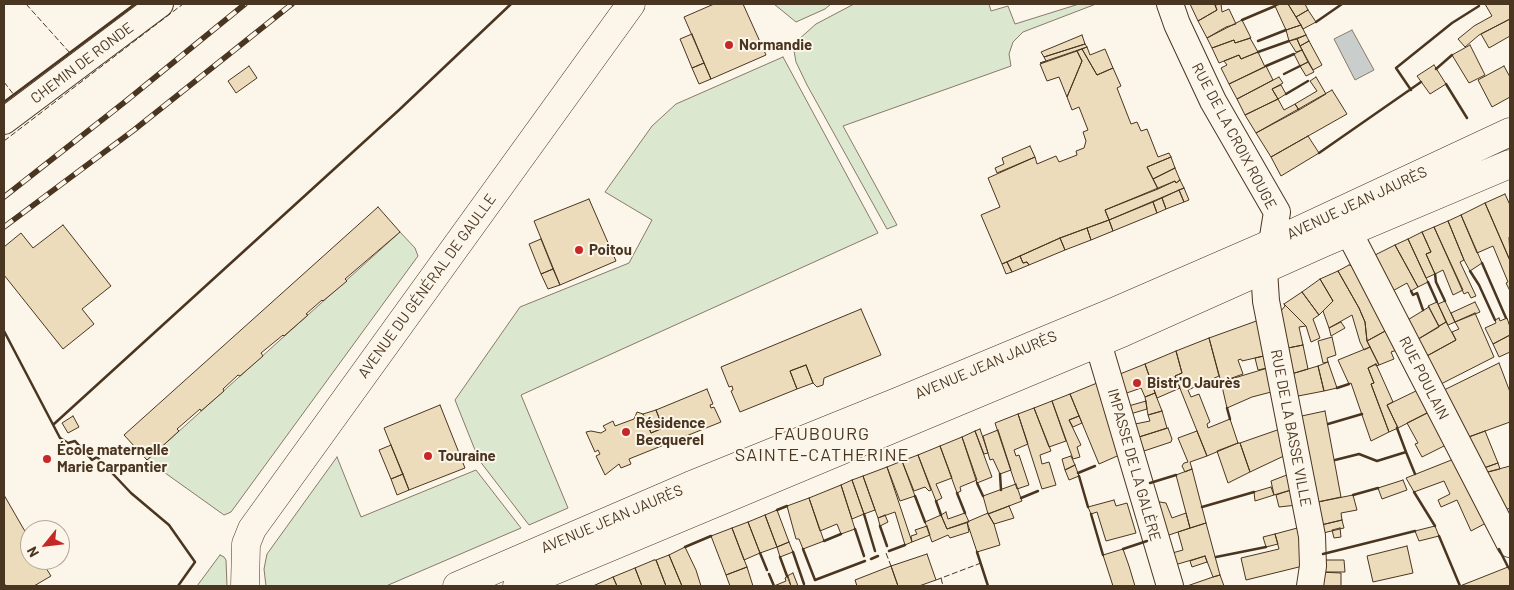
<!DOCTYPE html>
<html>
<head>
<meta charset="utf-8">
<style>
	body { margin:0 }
	#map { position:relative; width:1514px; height:590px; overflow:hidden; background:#fbf6e9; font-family:Barlow,sans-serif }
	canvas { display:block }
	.frame { position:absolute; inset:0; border:5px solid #4a3520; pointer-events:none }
	.north { position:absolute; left:20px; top:520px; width:50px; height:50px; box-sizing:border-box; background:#fbf6e9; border:1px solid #b4a999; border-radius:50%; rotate:241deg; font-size:14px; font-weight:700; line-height:20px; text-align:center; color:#4a3520 }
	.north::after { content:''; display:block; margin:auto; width:18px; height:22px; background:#c62828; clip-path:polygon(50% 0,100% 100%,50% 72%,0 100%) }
</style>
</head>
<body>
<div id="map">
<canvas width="1514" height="590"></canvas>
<div class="frame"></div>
<div class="north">N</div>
</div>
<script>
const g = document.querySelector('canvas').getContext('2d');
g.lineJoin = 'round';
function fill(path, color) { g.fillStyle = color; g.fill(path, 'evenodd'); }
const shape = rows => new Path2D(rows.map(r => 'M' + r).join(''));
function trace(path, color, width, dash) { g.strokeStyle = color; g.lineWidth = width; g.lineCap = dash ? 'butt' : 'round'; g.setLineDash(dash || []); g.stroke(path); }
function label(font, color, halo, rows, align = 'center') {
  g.font = font + ' Barlow,sans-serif'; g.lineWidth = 4; g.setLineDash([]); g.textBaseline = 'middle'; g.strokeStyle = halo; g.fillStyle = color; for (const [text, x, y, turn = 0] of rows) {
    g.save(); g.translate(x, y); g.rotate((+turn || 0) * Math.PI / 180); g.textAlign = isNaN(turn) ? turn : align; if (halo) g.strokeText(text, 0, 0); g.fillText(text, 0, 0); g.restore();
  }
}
const green = shape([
	[774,4,831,4,825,9,796,22,774,4],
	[854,4,989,4,991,11,1008,6,1015,24,1079,4,1096,4,1023,32,1013,42,1009,54,1011,66,843,126,897,225,887,229,807,85,796,62,794,51,798,40,816,24,854,4],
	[783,57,878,233,521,395,568,508,529,525,479,460,455,400,520,307,629,263,652,220,605,192,652,126,676,104,783,57],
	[400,232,415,248,418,256,231,512,224,515,147,460,400,232],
	[337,457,361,517,476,470,521,528,386,586,266,586,264,569,267,554,337,457],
	[220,555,224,557,226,560,227,586,197,586,220,555]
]);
const water = shape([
	[1352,30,1374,70,1355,80,1334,39,1352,30]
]);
const building = shape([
	[714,4,743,4,766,55,711,79,684,17,714,4],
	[1190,4,1219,4,1215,5,1217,10,1198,21,1190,4],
	[1221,4,1222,12,1229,9,1236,24,1226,27,1207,38,1198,21,1217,10,1215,5,1221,4],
	[1281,4,1288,4,1301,25,1286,30,1275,6,1281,4],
	[1288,4,1305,4,1308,10,1296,17,1288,4],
	[1485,4,1510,4,1510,19,1479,35,1465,47,1458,39,1474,26,1492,16,1485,4],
	[1308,10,1316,22,1303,29,1296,17,1308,10],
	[1510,19,1510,36,1489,48,1481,34,1510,19],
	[1242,20,1251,38,1235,43,1234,40,1212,48,1207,38,1242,20],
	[1301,25,1306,35,1289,41,1286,30,1301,25],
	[692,34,704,63,692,68,680,39,692,34],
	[1082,35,1085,44,1044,57,1041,52,1082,35],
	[1306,35,1309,41,1300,46,1297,39,1306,35],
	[1250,38,1258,52,1241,59,1239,55,1219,63,1212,48,1234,40,1235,43,1250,38],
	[1297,39,1302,50,1296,52,1289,41,1297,39],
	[1309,41,1322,65,1313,70,1300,46,1309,41],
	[1085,44,1087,47,1040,63,1046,61,1044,57,1085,44],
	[1470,45,1485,75,1469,83,1452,55,1470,45],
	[1087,47,1090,55,1105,49,1113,68,1097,75,1082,49,1087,47],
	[1082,49,1097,75,1113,68,1121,86,1117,88,1131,124,1137,122,1141,131,1147,129,1158,157,1169,153,1171,157,1147,167,1158,189,1105,210,1109,220,1060,238,1002,264,981,215,1000,207,988,178,1035,157,1037,164,1056,156,1059,162,1077,155,1076,151,1084,148,1086,141,1083,132,1088,130,1079,107,1072,110,1067,97,1082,61,1077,51,1082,49],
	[1302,50,1308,62,1300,66,1294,54,1302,50],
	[1077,51,1082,61,1067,97,1059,77,1047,81,1040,64,1077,51],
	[1258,52,1265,67,1229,84,1221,68,1227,65,1224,61,1239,55,1241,59,1258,52],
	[1308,62,1314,72,1306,76,1300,66,1308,62],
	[704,63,711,79,699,84,692,68,704,63],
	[1434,65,1446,84,1430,94,1417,76,1434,65],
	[249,66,257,78,236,93,228,81,249,66],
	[1266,66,1273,80,1237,99,1229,84,1266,66],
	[1504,66,1510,77,1510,97,1492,107,1478,80,1504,66],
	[1279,77,1283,83,1272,89,1278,99,1245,115,1237,99,1279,77],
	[1316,77,1326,94,1299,110,1295,104,1317,91,1310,81,1316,77],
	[1281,85,1286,94,1278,99,1272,89,1281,85],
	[1332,90,1347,114,1271,157,1256,133,1332,90],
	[1278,99,1284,110,1295,104,1299,110,1256,133,1245,115,1278,99],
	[1308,136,1319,153,1281,176,1271,157,1308,136],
	[1030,146,1035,157,997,173,995,168,1004,164,1002,158,1030,146],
	[1171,157,1175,168,1153,179,1147,167,1171,157],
	[1175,168,1180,180,1176,183,1175,181,1158,189,1153,179,1175,168],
	[1180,180,1184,188,1109,220,1105,210,1175,181,1176,183,1180,180],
	[1184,188,1189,200,1184,202,1179,190,1184,188],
	[1179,190,1184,202,1166,209,1162,198,1179,190],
	[1505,194,1510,205,1510,236,1509,237,1510,257,1509,258,1485,203,1505,194],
	[1162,198,1166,209,1157,213,1153,202,1162,198],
	[589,199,616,261,560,285,534,221,589,199],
	[1153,202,1157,213,1113,231,1109,220,1153,202],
	[1485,203,1510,261,1510,291,1506,283,1508,282,1493,246,1477,253,1461,215,1485,203],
	[378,207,400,232,345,279,347,281,323,301,322,300,306,314,308,315,284,336,283,335,261,353,263,356,240,376,238,375,223,389,224,391,201,411,200,409,177,429,179,431,147,460,124,435,378,207],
	[1461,215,1482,263,1470,271,1464,260,1448,221,1461,215],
	[1109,220,1113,231,1091,240,1087,228,1109,220],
	[1448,221,1464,260,1460,262,1476,296,1471,298,1468,292,1464,294,1434,227,1448,221],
	[63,225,111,286,82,309,94,324,63,349,4,275,4,247,21,233,33,248,63,225],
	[1434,227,1463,290,1453,295,1443,270,1435,274,1426,254,1431,252,1422,232,1434,227],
	[1087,228,1091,240,1065,250,1060,238,1087,228],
	[1422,232,1431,252,1426,254,1435,274,1426,278,1408,239,1422,232],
	[1060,238,1065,250,1029,265,1027,262,1023,263,1020,256,1060,238],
	[541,239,553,269,541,274,529,244,541,239],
	[1408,239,1428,282,1418,287,1395,245,1408,239],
	[1395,245,1418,287,1411,291,1407,283,1389,293,1373,256,1395,245],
	[1020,256,1023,263,1027,262,1029,265,1012,272,1007,262,1020,256],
	[1007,262,1012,272,1006,274,1002,264,1007,262],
	[1349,265,1355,267,1387,330,1367,341,1365,322,1359,308,1338,271,1349,265],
	[553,269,560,285,548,289,541,274,553,269],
	[1338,271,1359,308,1365,322,1367,341,1370,347,1364,350,1360,342,1352,315,1329,328,1323,311,1333,301,1320,279,1338,271],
	[1320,279,1333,301,1319,315,1302,292,1320,279],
	[1302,292,1319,315,1313,319,1320,338,1311,342,1306,326,1284,304,1302,292],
	[1445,301,1455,322,1448,325,1438,304,1445,301],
	[1437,302,1446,322,1439,326,1428,306,1437,302],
	[1475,302,1480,312,1455,322,1451,313,1475,302],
	[1284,304,1306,326,1299,327,1303,345,1283,349,1276,317,1285,306,1284,304],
	[1429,307,1439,327,1415,341,1406,321,1429,307],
	[861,309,881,355,824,378,823,385,817,387,813,383,806,365,790,371,797,389,740,412,731,391,733,390,732,386,729,387,721,367,861,309],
	[1475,313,1494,357,1439,385,1425,357,1456,340,1452,332,1459,329,1455,322,1475,313],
	[1499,318,1500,321,1507,318,1510,327,1510,335,1493,344,1485,328,1496,323,1495,320,1499,318],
	[1262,319,1268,355,1242,361,1241,359,1238,360,1243,374,1221,382,1209,338,1262,319],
	[1341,322,1345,328,1331,336,1329,328,1341,322],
	[1446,322,1456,340,1425,357,1415,341,1446,322],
	[1387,330,1397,350,1391,352,1394,359,1379,365,1367,341,1387,330],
	[1510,335,1510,352,1499,357,1493,344,1510,335],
	[1332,337,1336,355,1327,358,1328,362,1323,363,1318,341,1332,337],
	[1209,338,1219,376,1188,390,1191,397,1199,394,1210,422,1207,424,1208,428,1230,419,1238,443,1207,456,1175,376,1182,373,1176,351,1209,338],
	[1303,345,1308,369,1288,375,1283,349,1303,345],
	[1370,347,1379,365,1376,366,1376,364,1368,368,1374,383,1371,384,1389,432,1371,441,1351,383,1349,384,1338,360,1370,347],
	[1176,351,1182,373,1175,376,1180,388,1157,398,1145,364,1176,351],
	[1268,355,1271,367,1258,370,1255,358,1268,355],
	[1328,362,1337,388,1324,391,1318,366,1328,362],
	[1499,363,1510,392,1510,422,1466,438,1442,391,1499,363],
	[1145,364,1155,393,1145,397,1141,388,1121,395,1115,376,1145,364],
	[1376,364,1393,402,1387,405,1398,428,1389,432,1371,384,1374,383,1368,368,1376,364],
	[806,365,813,383,797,389,790,371,806,365],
	[1318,366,1324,391,1293,397,1288,375,1318,366],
	[1271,367,1275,391,1252,397,1227,408,1221,382,1271,367],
	[1102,381,1124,453,1099,464,1070,394,1102,381],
	[707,389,713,404,710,405,711,408,714,407,721,422,629,459,631,464,621,468,619,464,605,475,596,456,600,454,598,450,595,452,586,432,591,431,601,433,606,430,603,426,613,421,615,426,634,419,637,412,643,414,651,433,663,428,656,410,707,389],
	[1418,390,1429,412,1398,428,1387,405,1418,390],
	[1155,393,1162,411,1148,415,1145,397,1155,393],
	[1070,394,1079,416,1069,420,1081,445,1077,447,1080,457,1073,459,1052,401,1070,394],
	[1052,401,1066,441,1049,447,1034,408,1052,401],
	[1146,401,1147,409,1127,415,1125,407,1146,401],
	[440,405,465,468,409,490,384,428,440,405],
	[1034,408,1051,451,1040,455,1042,464,1049,462,1056,485,1042,489,1018,414,1034,408],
	[656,410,663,428,651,433,643,414,656,410],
	[1162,411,1167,428,1139,437,1130,425,1150,421,1148,415,1162,411],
	[1325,411,1341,497,1313,503,1297,417,1325,411],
	[1429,412,1446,445,1422,457,1415,444,1418,443,1407,423,1429,412],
	[1018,414,1028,444,1014,450,1016,456,1019,455,1029,485,1017,489,995,423,1018,414],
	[73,416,79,427,68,433,62,423,73,416],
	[1079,416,1082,423,1073,427,1069,420,1079,416],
	[1168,428,1172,439,1171,442,1144,451,1139,437,1168,428],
	[1283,428,1288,454,1250,472,1240,443,1283,428],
	[980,429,988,453,984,454,975,431,980,429],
	[998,430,1011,470,1000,474,993,459,990,460,983,436,998,430],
	[975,431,992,477,977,483,962,437,975,431],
	[1197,431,1207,456,1190,462,1192,469,1185,472,1182,466,1184,463,1188,462,1178,438,1197,431],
	[1485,431,1498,463,1481,469,1466,438,1485,431],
	[962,437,977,480,960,487,961,491,957,493,940,446,962,437],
	[1238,443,1240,443,1250,472,1228,483,1217,451,1238,443],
	[391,445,403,474,391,479,379,450,391,445],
	[940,446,952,478,936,484,942,498,936,501,918,455,940,446],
	[918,455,931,490,929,491,925,487,914,491,902,461,918,455],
	[1071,456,1075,465,1065,470,1062,459,1071,456],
	[1454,459,1486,523,1471,531,1457,500,1441,507,1438,500,1450,494,1444,481,1414,492,1406,478,1454,459],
	[902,461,915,496,900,501,887,467,902,461],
	[1498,463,1500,469,1484,473,1481,469,1498,463],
	[1075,465,1079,476,1069,480,1065,470,1075,465],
	[1510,466,1510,508,1503,511,1484,473,1510,466],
	[887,467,912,542,905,545,895,512,878,518,863,476,887,467],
	[1192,469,1206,523,1190,528,1176,475,1192,469],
	[1292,473,1294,489,1274,495,1271,481,1292,473],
	[403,474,409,490,397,495,391,479,403,474],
	[863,476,875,510,864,514,852,480,863,476],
	[852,480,864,514,852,519,841,485,852,480],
	[1403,480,1407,490,1382,499,1378,488,1403,480],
	[1016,484,1022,501,988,514,983,496,1016,484],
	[841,485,855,529,841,534,837,524,820,531,809,498,841,485],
	[1271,487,1274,495,1255,501,1254,492,1271,487],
	[1294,489,1297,505,1279,507,1276,495,1294,489],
	[4,495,30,540,30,560,41,560,51,576,34,586,6,586,4,583,4,495],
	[1353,495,1357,510,1341,513,1342,520,1317,526,1313,503,1353,495],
	[809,498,824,541,803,549,799,539,796,539,787,506,809,498],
	[1114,500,1116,506,1127,503,1136,533,1106,541,1097,512,1091,514,1088,507,1114,500],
	[1148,500,1166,503,1172,518,1186,513,1190,528,1160,538,1148,500],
	[1009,506,1014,518,994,524,988,514,1009,506],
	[777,510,789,542,777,547,765,515,777,510],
	[946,512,948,519,965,513,969,522,947,529,941,515,946,512],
	[988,513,994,524,1000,545,977,552,967,522,988,513],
	[765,515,777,547,760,553,748,522,765,515],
	[885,515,888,522,880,526,878,518,885,515],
	[941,515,947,529,967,522,969,532,950,538,948,535,932,542,925,522,941,515],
	[1342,520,1344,528,1319,534,1317,526,1342,520],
	[748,522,760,553,744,560,732,528,748,522],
	[1206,523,1220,575,1213,577,1205,556,1168,567,1165,555,1183,550,1178,532,1206,523],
	[927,526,930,535,912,542,911,536,917,534,915,530,927,526],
	[1435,526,1439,536,1419,541,1415,531,1435,526],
	[1301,527,1303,566,1246,580,1241,558,1279,549,1275,534,1301,527],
	[732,528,747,567,726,575,711,536,732,528],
	[1340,528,1341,537,1334,538,1332,530,1340,528],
	[1275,534,1278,544,1266,547,1263,537,1275,534],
	[789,542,793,552,780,557,777,547,789,542],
	[1407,546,1413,573,1373,582,1367,556,1407,546],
	[685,547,696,570,701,586,682,586,669,555,685,547],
	[1123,549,1129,566,1135,586,1113,586,1103,555,1123,549],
	[927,554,936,580,919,586,898,586,891,566,927,554],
	[669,555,682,586,666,586,656,560,669,555],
	[1205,556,1207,562,1192,567,1190,561,1205,556],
	[654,560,656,560,666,586,642,586,635,568,654,560],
	[1321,560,1344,560,1345,572,1320,572,1321,560],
	[891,566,898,586,857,586,855,580,891,566],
	[747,567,753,586,730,586,726,575,747,567],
	[1508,567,1510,572,1510,586,1460,586,1508,567],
	[635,568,642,586,617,586,613,577,635,568],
	[1320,572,1341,573,1341,586,1320,586,1320,572],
	[793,573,798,586,791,586,787,576,793,573],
	[1220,575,1224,586,1187,586,1213,577,1220,575],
	[788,576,791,586,774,586,786,581,785,578,788,576],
	[613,577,617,586,593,586,613,577]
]);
const minor = shape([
	[1170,4,1177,24,1213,101,1277,212,1272,243,1264,270,1266,301,1312,536,1313,566,1310,586],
	[4,121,160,4],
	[1339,213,1510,544],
	[1098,343,1170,586]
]);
const major = shape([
	[245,586,246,544,252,529,631,4],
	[457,586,689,486,897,402,1116,311,1272,243,1510,132],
	[517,586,1124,332,1323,243,1510,164]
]);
const rail = shape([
	[4,197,126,101,245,4],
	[4,227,134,130,292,4]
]);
const fence = shape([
	[26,4,70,53],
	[4,82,14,95],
	[4,141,183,4],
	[886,553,891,566],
	[941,578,943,586],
	[936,580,981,563]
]);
const wall = shape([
	[1242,20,1275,6],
	[1316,22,1342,4],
	[1258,41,1286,30],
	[1258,52,1289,41],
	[1266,66,1294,54],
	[1436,69,1452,55],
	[1284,74,1300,66],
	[1446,84,1467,118],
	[1411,90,1396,68,1452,23,1479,6],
	[1286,94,1308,81],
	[4,102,135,4],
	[1319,153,1421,82],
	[1482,263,1506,318],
	[1470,271,1479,285,1495,320],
	[1435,274,1436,282,1445,301],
	[1428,282,1437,302],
	[1411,291,1413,295,1417,293,1423,310],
	[4,331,60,438,68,443,75,441,92,460,97,457,131,493,169,525,195,562,178,586],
	[1337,388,1349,384],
	[1227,408,1230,419],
	[54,424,399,110,511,4],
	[1328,424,1362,414],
	[1406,452,1415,474],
	[1335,460,1359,454,1377,461,1406,452,1397,428],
	[1078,473,1095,466],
	[1000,474,1001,490],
	[1079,476,1088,507],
	[977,483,983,496],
	[1150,483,1176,475],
	[1414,492,1435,526],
	[957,493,965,513],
	[1353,495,1378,488],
	[915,496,925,522],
	[1021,498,1038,491],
	[936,501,941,515],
	[1202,507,1254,492],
	[777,510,787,506],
	[864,514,875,551],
	[1091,514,1103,555],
	[880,526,887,546],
	[855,529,864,556],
	[1439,536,1460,586],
	[824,541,841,534],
	[685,547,711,536],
	[803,549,815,580,865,561],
	[1123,549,1147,541],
	[1499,549,1508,567],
	[889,551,905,545],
	[793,552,804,584],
	[977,552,988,586],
	[760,553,767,570],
	[1323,554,1415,531],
	[780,557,787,576],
	[1216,557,1266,547],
	[871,559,878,556],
	[769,574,774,586]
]);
const markers = [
	[729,45,5,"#c62828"],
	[579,250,5,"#c62828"],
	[1137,383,5,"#c62828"],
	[626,432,5,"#c62828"],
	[428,456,5,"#c62828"],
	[47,459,5,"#c62828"]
];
const poiNames = [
	["Normandie",739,45],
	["Poitou",589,250],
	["Bistr'O Jaurès",1147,383],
	["Résidence",636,423],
	["Becquerel",636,440],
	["École maternelle",57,450],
	["Marie Carpantier",57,467],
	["Touraine",438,456]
];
const streetNames = [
	["CHEMIN DE RONDE",82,63,-37],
	["RUE DE LA CROIX ROUGE",1234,136,62],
	["AVENUE JEAN JAURÈS",1357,203,-25],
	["AVENUE DU GÉNÉRAL DE GAULLE",427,286,-54],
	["AVENUE JEAN JAURÈS",986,365,-23],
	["RUE POULAIN",1424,378,63],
	["RUE DE LA BASSE VILLE",1291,428,79],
	["IMPASSE DE LA GALÈRE",1134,465,74],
	["AVENUE JEAN JAURÈS",612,519,-23]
];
const quarterNames = [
	["FAUBOURG",822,434],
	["SAINTE-CATHERINE",822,455]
];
fill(green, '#dce7d0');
trace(green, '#887966', 1);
fill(water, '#c9cecd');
trace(water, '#887966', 1);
fill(building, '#ecdcbc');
trace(building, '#4a3520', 1);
trace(minor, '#4a3520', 28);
trace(major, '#4a3520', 29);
trace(minor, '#fbf6e9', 26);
trace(major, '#fbf6e9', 28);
trace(rail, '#4a3520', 5.5);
trace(rail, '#fbf6e9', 4, [11]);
trace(fence, '#4a3520', 1, [6, 2.5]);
trace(wall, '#4a3520', 2.5);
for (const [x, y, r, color] of markers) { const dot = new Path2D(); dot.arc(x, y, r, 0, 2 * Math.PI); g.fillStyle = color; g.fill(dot); trace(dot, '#fbf6e9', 2); }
label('bold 15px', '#4a3520', '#fbf6e9', poiNames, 'left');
label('15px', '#4a3520', '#fbf6e9', streetNames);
g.letterSpacing = '1px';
label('18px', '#4a3520', '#fbf6e9', quarterNames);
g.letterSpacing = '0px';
</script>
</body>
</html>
